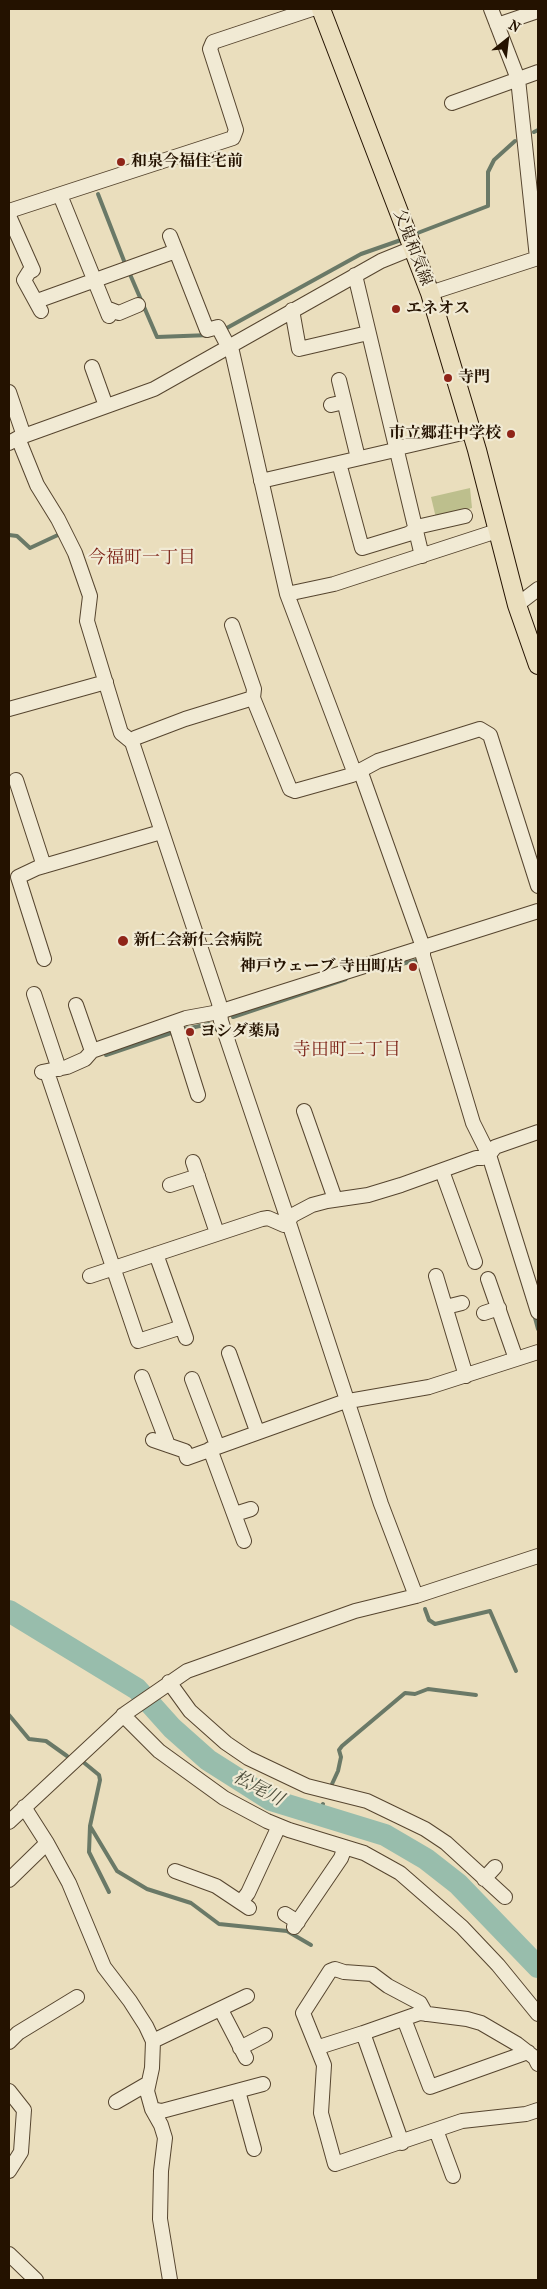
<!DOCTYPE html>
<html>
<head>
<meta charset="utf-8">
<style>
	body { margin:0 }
	#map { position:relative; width:547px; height:2289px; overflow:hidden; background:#eadebd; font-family:"IM FELL French Canon",serif }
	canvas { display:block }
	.frame { position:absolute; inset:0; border:10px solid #241200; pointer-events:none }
	.north { position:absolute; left:482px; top:15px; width:50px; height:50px; -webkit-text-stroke:4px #f1ead4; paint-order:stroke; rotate:29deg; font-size:14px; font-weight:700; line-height:20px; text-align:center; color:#241200 }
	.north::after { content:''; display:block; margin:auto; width:18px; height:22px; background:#241200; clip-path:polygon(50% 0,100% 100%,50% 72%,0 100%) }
</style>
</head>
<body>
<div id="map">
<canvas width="547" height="2289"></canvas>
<div class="frame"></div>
<div class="north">N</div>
</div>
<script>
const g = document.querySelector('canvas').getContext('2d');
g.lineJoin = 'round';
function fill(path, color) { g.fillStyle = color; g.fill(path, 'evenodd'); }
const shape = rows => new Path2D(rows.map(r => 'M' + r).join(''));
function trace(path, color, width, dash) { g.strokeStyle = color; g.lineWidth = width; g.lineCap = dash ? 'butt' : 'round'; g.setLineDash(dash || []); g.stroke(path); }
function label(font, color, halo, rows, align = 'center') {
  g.font = font + ' "IM FELL French Canon","Noto Serif JP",serif'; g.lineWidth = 4.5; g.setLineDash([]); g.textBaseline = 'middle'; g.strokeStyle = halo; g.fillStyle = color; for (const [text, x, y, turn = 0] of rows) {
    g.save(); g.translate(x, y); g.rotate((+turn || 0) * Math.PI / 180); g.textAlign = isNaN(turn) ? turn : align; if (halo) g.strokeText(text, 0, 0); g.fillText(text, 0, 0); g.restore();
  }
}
const green = shape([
	[470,488,472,508,436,518,431,497]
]);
const stream = shape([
	[534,132,538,130],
	[98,194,126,266],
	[415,234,488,206,488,172,494,160,515,141],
	[129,272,157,337,210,335],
	[225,329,361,254,401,240],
	[9,535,17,536,30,548,60,534],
	[372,970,420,960],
	[233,1017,346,979],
	[181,1030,209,1024,220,1032],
	[106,1055,174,1032],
	[534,1314,538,1329],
	[425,1609,429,1620,435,1624,490,1611,516,1671],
	[9,1715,29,1739,46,1741,67,1756],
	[82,1761,99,1775,100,1780,90,1826,89,1852,109,1892],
	[332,1784,338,1771,341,1757,339,1750,342,1746,405,1693,415,1694,428,1689,476,1695],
	[318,1814,323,1804],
	[90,1826,117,1871,147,1889,191,1903,219,1924,287,1931,311,1945]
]);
const river = shape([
	[9,1611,137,1689,172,1728,208,1760,271,1800,385,1835,426,1859,458,1884,538,1967]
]);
const minor = shape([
	[491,9,518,79,537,258],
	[497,25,538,11],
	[452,103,538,72],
	[60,195,109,316],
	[9,211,233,138,236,130,210,49,213,42,312,9],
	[9,216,33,270,29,272,24,280,41,311],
	[170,236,176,251],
	[355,275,422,556],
	[430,293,538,258],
	[37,301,176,251,207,330,218,327,229,348],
	[106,308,119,313,138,305],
	[292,310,299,349,368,333],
	[231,347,287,594,355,774],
	[92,367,106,406],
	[339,380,358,458],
	[9,392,24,436],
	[331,405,344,402],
	[18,438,37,485,58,519,75,553,90,596,87,621,121,733,132,742,219,1003,221,1021,288,1220,381,1504,416,1596],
	[9,443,18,438,154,389,381,261,413,248],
	[402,447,471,431],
	[339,463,362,548,408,534,421,526,465,516],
	[261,481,395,450],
	[287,594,334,584,497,531],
	[517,605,538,589],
	[232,625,254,689,253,698],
	[9,709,106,682],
	[132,742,135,738,185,719,253,698,290,789,295,791,352,775,378,761,480,729,490,735,538,886],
	[360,770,423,947,423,956,473,1123,489,1155,538,1312],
	[16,780,44,866],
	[44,959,18,877,37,868,161,832],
	[34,994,59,1069],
	[76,1005,92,1051],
	[175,1022,198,1095],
	[42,1072,67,1067,85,1059,92,1051,186,1018,219,1012,538,911],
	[47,1072,138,1341,182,1327],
	[304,1111,335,1199],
	[193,1162,217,1233],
	[442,1171,475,1262],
	[170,1185,198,1176],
	[156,1254,186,1338],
	[90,1276,262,1219,268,1218,284,1225,293,1215,312,1205,327,1201,368,1195,401,1185,476,1158,482,1158,489,1155,495,1147,538,1132],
	[436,1276,466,1376],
	[488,1279,516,1359],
	[446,1307,462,1303],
	[484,1313,499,1308],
	[229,1353,257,1431],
	[142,1377,168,1445],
	[192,1379,217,1445],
	[153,1440,185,1451,187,1458,343,1402,429,1387,538,1352],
	[210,1449,244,1541],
	[235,1514,251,1509],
	[169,1682,190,1711,226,1743,248,1758,307,1786,367,1801,425,1829,446,1843,505,1897],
	[123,1715,159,1751,224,1798,267,1821,289,1830,364,1853,400,1873,462,1927,498,1965,538,2014],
	[24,1807,47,1843,69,1883,104,1967,130,2001,146,2026,153,2041,152,2068,147,2091,152,2109,161,2125,165,2138,161,2171,160,2219,170,2280],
	[9,1822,126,1713,187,1671,355,1611,416,1596,538,1556],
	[175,1871,216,1886,249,1908],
	[484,1879,495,1867],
	[9,1880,47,1843],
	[241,1902,248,1893,279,1826],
	[285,1914,298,1922],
	[294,1927,341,1858,345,1847],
	[221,2010,246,2058],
	[426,2014,420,2003,388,1986,372,1974,344,1972,335,1969,330,1971,303,2013,324,2065,321,2113,335,2164,462,2121,526,2114,538,2110],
	[404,2019,430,2087,528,2052],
	[153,2041,247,1996],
	[9,2042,18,2033,77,1997],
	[319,2047,363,2033],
	[240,2048,265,2035],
	[9,2091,24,2110,21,2152,9,2171],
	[238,2091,254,2149],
	[116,2102,147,2084],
	[152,2109,162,2111,263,2084],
	[436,2130,453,2176],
	[402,2143,363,2033,420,2013,467,2019,481,2023,517,2044,535,2058,538,2064],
	[9,2254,36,2280]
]);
const major = shape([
	[321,9,430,293,477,450,517,605,538,665]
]);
const markers = [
	[121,162,5,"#8f2418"],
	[396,309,5,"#8f2418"],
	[448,378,5,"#8f2418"],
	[511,434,5,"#8f2418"],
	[123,941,6,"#8f2418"],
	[413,967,5,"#8f2418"],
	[190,1032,5,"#8f2418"]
];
const poiNames = [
	["和泉今福住宅前",131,162],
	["エネオス",406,309],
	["寺門",458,378],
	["市立郷荘中学校",501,434,"right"],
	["新仁会新仁会病院",134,941],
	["神戸ウェーブ 寺田町店",403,967,"right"],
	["ヨシダ薬局",200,1032]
];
const streetNames = [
	["父鬼和気線",412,248,69]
];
const neighbourhoodNames = [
	["今福町一丁目",142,559],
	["寺田町二丁目",347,1051]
];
const waterNames = [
	["松尾川",258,1789,28]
];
fill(green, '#bdbf8d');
trace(stream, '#6a7967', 4);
trace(river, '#98bdac', 22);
trace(minor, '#56452f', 16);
trace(major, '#241200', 20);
trace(minor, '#f1ead4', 14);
trace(major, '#eadebd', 18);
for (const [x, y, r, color] of markers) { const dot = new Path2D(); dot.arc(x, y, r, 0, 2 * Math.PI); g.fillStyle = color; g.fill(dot); trace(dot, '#f1ead4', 2); }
label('bold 16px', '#241200', '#f1ead4', poiNames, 'left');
label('16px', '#241200', '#f1ead4', streetNames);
label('18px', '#7a1f14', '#f1ead4', neighbourhoodNames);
label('italic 18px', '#4d4e3c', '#f1ead4', waterNames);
</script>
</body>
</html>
